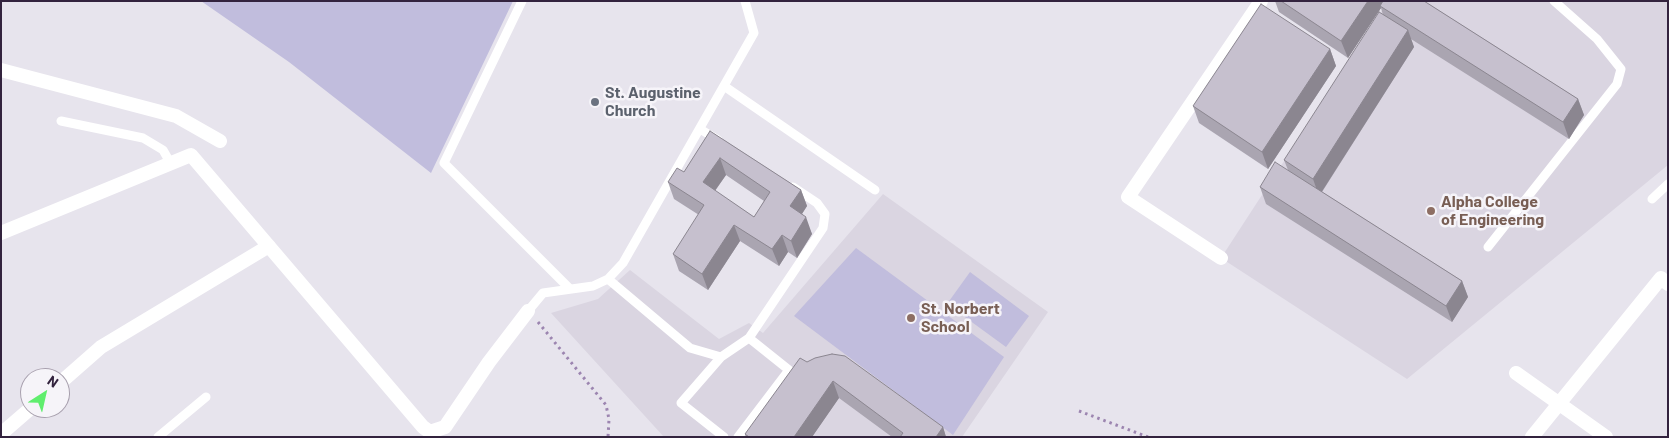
<!DOCTYPE html>
<html>
<head>
<meta charset="utf-8">
<style>
  body { margin:0 }
  #map { position:relative; width:1669px; height:438px; overflow:hidden; background:#e7e4ed; font-family:Barlow,sans-serif }
  canvas { display:block }
  .frame { position:absolute; inset:0; border:2px solid #33233e; pointer-events:none }
  .north { position:absolute; left:20px; top:368px; width:50px; height:50px; box-sizing:border-box; background:#f6f4f9; border:1px solid #a8a0ae; border-radius:50%; rotate:35deg; font-size:14px; font-weight:700; line-height:20px; text-align:center; color:#33233e }
  .north::after { content:''; display:block; margin:auto; width:18px; height:22px; background:#60ee6e; clip-path:polygon(50% 0,100% 100%,50% 72%,0 100%) }
</style>
</head>
<body>
<div id="map">
<canvas width="1669" height="438"></canvas>
<div class="frame"></div>
<div class="north">N</div>
</div>
<script>
const ctx = document.querySelector('canvas').getContext('2d');
ctx.lineJoin = 'round';
function fillPath(path, color) { ctx.fillStyle = color; ctx.fill(path, 'evenodd'); }
const toPath = rows => new Path2D(rows.map(r => 'M' + r).join(''));
function trace(path, color, width, dash) { ctx.strokeStyle = color; ctx.lineWidth = width; ctx.lineCap = dash ? 'butt' : 'round'; ctx.setLineDash(dash || []); ctx.stroke(path); }
function write(font, color, halo, rows, align = 'center') {
  ctx.font = font + ' Barlow,sans-serif'; ctx.lineWidth = 5; ctx.setLineDash([]); ctx.textBaseline = 'middle'; ctx.strokeStyle = halo; ctx.fillStyle = color; for (const [text, x, y, turn = 0] of rows) {
    ctx.save(); ctx.translate(x, y); ctx.rotate((+turn || 0) * Math.PI / 180); ctx.textAlign = isNaN(turn) ? turn : align; if (halo) ctx.strokeText(text, 0, 0); ctx.fillText(text, 0, 0); ctx.restore();
  }
}
fillPath(toPath([
  [1388,1,1668,1,1668,165,1407,379,1221,258],
  [883,194,1048,312,962,437,664,437,551,313,598,299,630,270,719,339,749,323,763,333]
]), '#dad5e1');
fillPath(toPath([
  [201,1,513,1,431,173,289,62],
  [856,248,1004,357,953,435,794,316],
  [970,272,1029,316,1006,347,947,304]
]), '#c1bddd');
trace(toPath([
  [538,322,606,405,609,419,608,437],
  [1079,411,1148,437]
]), '#9c85b0', 3, [2.5, 4]);
trace(toPath([
  [522,1,444,163,570,289],
  [724,86,875,190],
  [61,121,143,138,163,150,171,164],
  [700,129,718,140],
  [1652,199,1668,184],
  [1488,247,1617,84,1621,69,1597,39,1554,1],
  [608,279,690,348,721,357,749,338,823,228,825,214,817,203,793,187],
  [528,311,543,293,593,286,608,279,623,263,754,33,745,1],
  [721,357,681,403,724,437],
  [158,437,206,397],
  [738,437,789,370,749,338]
]), '#fff', 9);
trace(toPath([
  [1,70,176,116,220,141],
  [1,233,191,155,423,427,430,432,445,427,489,362,528,311],
  [1221,258,1128,197,1261,1],
  [1516,373,1606,437],
  [60,383,101,347,269,246],
  [1,434,31,408],
  [1532,437,1661,278,1668,284]
]), '#fff', 14);
fillPath(toPath([
  [1275,1,1424,1,1578,99,1584,115,1569,139,1411,39,1414,47,1322,192,1462,281,1468,297,1452,322,1266,204,1260,187,1288,170,1284,160,1383,15,1381,8,1348,58,1279,12],
  [1330,49,1336,66,1268,169,1199,123,1193,106],
  [710,131,801,190,807,206,802,214,812,234,797,258,788,252,779,266,740,241,708,290,679,271,673,254,699,215,674,199,668,182,684,172],
  [726,175,764,201,754,217,715,191],
  [807,362,943,427,946,437,892,437,839,398,812,437,746,437,745,434]
]), '#aaa5b1');
fillPath(toPath([
  [1368,1,1386,1,1380,6,1381,8,1348,58,1341,41],
  [1408,30,1414,47,1319,196,1313,179],
  [1330,49,1336,66,1268,169,1262,152],
  [1578,99,1584,115,1569,139,1563,122],
  [720,158,726,175,709,199,703,182],
  [801,190,807,206,796,223,790,206],
  [806,217,812,234,797,258,791,241],
  [734,225,740,241,708,290,702,274],
  [782,235,788,252,779,266,772,249],
  [1462,281,1468,297,1452,322,1446,306],
  [833,381,839,398,812,437,794,437],
  [943,427,946,437,936,437]
]), '#8b8690');
const building = toPath([
  [1281,1,1368,1,1341,41,1281,1],
  [1383,1,1424,1,1578,99,1563,122,1380,6,1383,1],
  [1261,4,1330,49,1262,152,1193,106,1261,4],
  [1379,12,1408,30,1313,179,1284,160,1379,12],
  [710,131,801,190,790,206,806,217,791,241,782,235,772,249,734,225,702,274,673,254,704,205,668,182,677,168,684,172,710,131],
  [720,158,770,192,754,217,703,182,720,158],
  [1275,162,1462,281,1446,306,1260,187,1275,162],
  [832,354,845,356,943,427,936,437,900,437,903,433,833,381,794,437,749,437,745,434,800,358,807,362,815,358,832,354]
]);
fillPath(building, '#c6c0ce');
trace(building, '#8b8690', 1);
for (const [x, y, r, color] of [
  [595,102,5,"#6b7280"],
  [1431,211,5,"#8d6e63"],
  [911,318,5,"#8d6e63"]
]) { const dot = new Path2D(); dot.arc(x, y, r, 0, 2 * Math.PI); ctx.fillStyle = color; ctx.fill(dot); trace(dot, '#f6f4f9', 2); }
write('bold 16px', '#5b616d', '#f6f4f9', [
  ["St. Augustine",605,93],
  ["Church",605,111]
], 'left');
write('bold 16px', '#785e54', '#f6f4f9', [
  ["Alpha College",1441,202],
  ["of Engineering",1441,220],
  ["St. Norbert",921,309],
  ["School",921,327]
], 'left');
</script>
</body>
</html>
